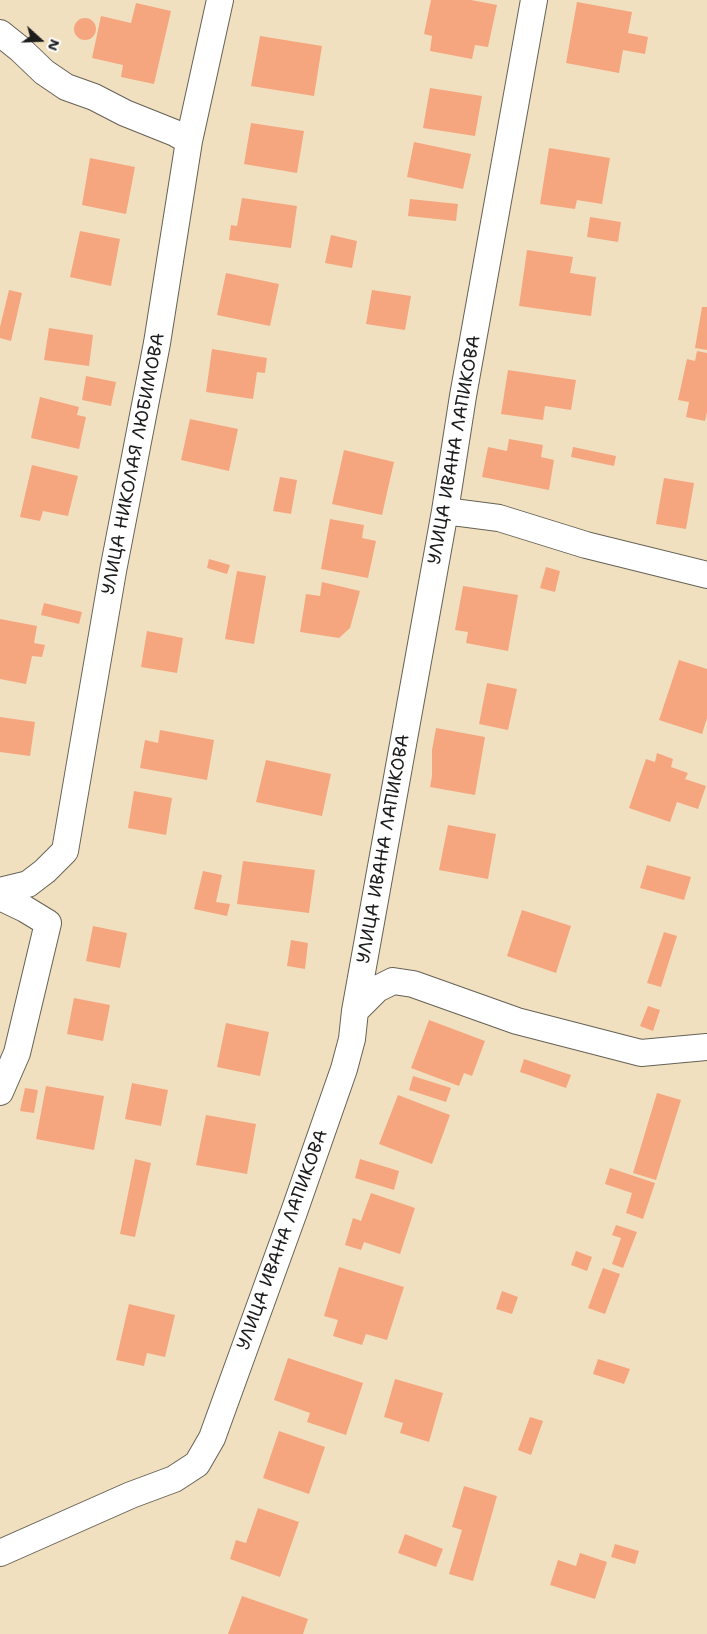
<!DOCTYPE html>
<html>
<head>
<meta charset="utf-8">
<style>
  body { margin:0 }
  #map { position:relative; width:707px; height:1634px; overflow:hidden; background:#f0e0c0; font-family:"Shantell Sans",sans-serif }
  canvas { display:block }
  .north { position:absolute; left:15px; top:15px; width:50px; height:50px; -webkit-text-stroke:4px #fff; paint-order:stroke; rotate:110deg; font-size:14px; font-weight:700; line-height:20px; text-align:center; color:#1c1c1c }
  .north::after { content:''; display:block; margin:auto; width:18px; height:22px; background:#1c1c1c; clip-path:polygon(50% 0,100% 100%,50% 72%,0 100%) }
</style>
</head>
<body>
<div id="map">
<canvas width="707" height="1634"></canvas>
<div class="north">N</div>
</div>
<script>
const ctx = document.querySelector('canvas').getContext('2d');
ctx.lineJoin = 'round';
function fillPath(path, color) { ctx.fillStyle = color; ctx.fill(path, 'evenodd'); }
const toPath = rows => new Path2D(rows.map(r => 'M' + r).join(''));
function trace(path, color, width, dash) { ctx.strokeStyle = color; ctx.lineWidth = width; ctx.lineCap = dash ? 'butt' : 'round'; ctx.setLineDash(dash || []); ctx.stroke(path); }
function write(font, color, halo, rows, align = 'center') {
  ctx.font = font + ' "Shantell Sans",sans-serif'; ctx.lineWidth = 4; ctx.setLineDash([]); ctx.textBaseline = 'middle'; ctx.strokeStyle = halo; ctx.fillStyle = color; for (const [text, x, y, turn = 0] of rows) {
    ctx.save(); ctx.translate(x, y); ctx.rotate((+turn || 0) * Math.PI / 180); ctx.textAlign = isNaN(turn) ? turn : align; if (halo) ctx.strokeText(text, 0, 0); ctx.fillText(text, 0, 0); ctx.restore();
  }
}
fillPath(toPath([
  [431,0,471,0,497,5,488,47,475,45,472,59,430,51,432,36,424,34],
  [577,2,632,12,628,33,648,37,645,54,623,50,619,73,566,63],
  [136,3,171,11,154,84,121,77,123,65,92,58,101,16,131,23],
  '74 29a11 11 0 1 1 22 0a11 11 0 1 1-22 0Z',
  [260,36,322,46,314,96,251,86],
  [430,88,482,96,475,136,423,128],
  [251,123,304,131,297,173,244,164],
  [414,142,471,154,463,189,407,177],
  [549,148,610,158,602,204,577,200,575,209,540,204],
  [90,158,135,167,126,214,82,205],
  [242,198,297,206,291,248,229,240,231,225,237,226],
  [410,199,458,204,456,221,408,216],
  [590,217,621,222,618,242,587,237],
  [80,231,120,239,111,286,70,277],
  [331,235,357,241,352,268,325,263],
  [527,250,573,257,570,273,596,277,591,316,519,306],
  [226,273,279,284,270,326,217,315],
  [9,290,22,293,11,341,0,338,0,327],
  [372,290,411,296,405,330,366,324],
  [702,307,707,307,707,350,695,348],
  [49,328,93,335,89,366,44,360],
  [212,349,267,358,265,373,257,372,253,399,206,392],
  [697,351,707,353,707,412,705,421,686,417,689,402,678,400,687,359,695,361],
  [508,370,576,380,571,410,545,406,543,420,501,414],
  [86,376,116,382,111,406,82,400],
  [40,397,79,407,77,415,86,417,79,449,31,438],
  [190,419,238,429,229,471,181,460],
  [509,439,543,445,541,457,554,460,549,490,482,477,488,447,507,451],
  [573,447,616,456,614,466,571,457],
  [344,450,394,462,382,515,332,504],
  [32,465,78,476,68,516,43,511,40,521,20,517],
  [280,477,297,480,291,514,273,511],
  [664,478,694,483,686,529,656,524],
  [330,519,364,525,362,538,376,541,368,578,321,569],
  [209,559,230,565,227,574,207,568],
  [546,567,560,571,555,592,540,588],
  [237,571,266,576,254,644,225,639],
  [322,582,360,591,350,628,339,638,300,632,306,594,320,596],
  [463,586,518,595,508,651,466,643,468,632,455,630],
  [44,603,82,612,79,624,41,615],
  [0,619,37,626,34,643,45,645,42,657,32,656,26,684,0,679],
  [147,631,183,638,177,673,141,667],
  [679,660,707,669,707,718,702,734,659,720],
  [487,683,517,689,508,730,479,724],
  [0,717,35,722,30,756,0,752],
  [436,728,485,737,475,795,430,787,432,776,432,750],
  [160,730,214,740,207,780,140,768,145,740,158,743],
  [657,753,673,759,671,767,688,773,685,779,706,786,698,809,677,802,670,822,629,808,646,759,655,762],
  [266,760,331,774,322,816,256,802],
  [134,791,172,798,166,835,128,828],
  [448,825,496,834,488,879,439,870],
  [243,861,315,870,309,913,237,904],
  [647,865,691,877,684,900,640,888],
  [203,871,222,875,216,902,230,904,227,916,194,909],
  [522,910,571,926,556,973,507,956],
  [93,926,127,933,120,968,86,961],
  [664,932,677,936,661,987,647,983],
  [291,940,308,943,305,969,287,966],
  [74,998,110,1005,103,1041,67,1034],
  [648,1006,660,1010,653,1031,640,1026],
  [429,1020,485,1041,472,1076,464,1073,459,1086,411,1068],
  [226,1023,269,1032,260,1076,217,1067],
  [524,1059,571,1075,566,1088,520,1072],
  [413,1076,451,1088,446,1102,409,1090],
  [132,1083,168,1090,161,1126,125,1119],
  [46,1086,104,1096,94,1150,36,1139],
  [25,1088,38,1090,34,1113,20,1111],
  [657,1093,681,1100,656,1180,633,1173],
  [398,1095,450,1115,432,1164,379,1144],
  [206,1115,256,1124,247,1174,196,1165],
  [135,1159,151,1163,135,1237,120,1234],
  [360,1159,399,1171,394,1190,355,1178],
  [610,1168,655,1183,643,1219,626,1213,632,1193,605,1184],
  [371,1193,415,1208,400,1254,364,1242,361,1250,345,1245,353,1218,361,1221],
  [616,1225,637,1232,623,1268,612,1264,621,1238,612,1235],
  [576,1251,592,1257,587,1271,571,1265],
  [339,1267,404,1287,387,1340,366,1334,362,1345,333,1336,338,1320,324,1316],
  [603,1268,620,1274,605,1314,588,1308],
  [502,1291,518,1297,512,1314,496,1309],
  [129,1304,175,1315,165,1357,147,1353,144,1366,116,1360],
  [288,1358,363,1383,346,1435,307,1422,310,1413,274,1400],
  [598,1359,630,1369,624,1384,593,1374],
  [395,1379,443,1393,429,1442,400,1433,403,1423,384,1417],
  [530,1417,543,1421,531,1455,518,1450],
  [279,1431,325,1447,309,1494,263,1478],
  [464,1486,497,1496,473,1581,449,1574,462,1530,452,1527],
  [258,1508,299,1522,280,1577,230,1559,236,1540,246,1543],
  [405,1534,443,1549,436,1567,398,1553],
  [615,1544,639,1551,635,1564,611,1557],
  [580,1553,607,1562,595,1599,550,1585,558,1560,576,1566],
  [242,1596,308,1619,303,1634,228,1634]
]), '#f5a67f');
const minor = toPath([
  [0,33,20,49,44,72,66,87,94,97,125,113,175,133,189,141],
  [445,511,499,518,586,545,707,575],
  [0,891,28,884,45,871,65,851,113,571,157,343,189,141,220,0],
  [0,897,25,909,48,923,17,1053,0,1092],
  [355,1011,377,989,393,981,413,984,517,1021,641,1053,707,1047],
  [0,1553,131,1495,174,1479,197,1464,212,1438,294,1212,344,1069,352,1039,355,1011,445,511,463,396,534,0]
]);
trace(minor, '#666155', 28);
trace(minor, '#fff', 26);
write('18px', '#1c1c1c', '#fff', [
  ["УЛИЦА ИВАНА ЛАПИКОВА",455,450,-80],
  ["УЛИЦА НИКОЛАЯ ЛЮБИМОВА",134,464,-79],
  ["УЛИЦА ИВАНА ЛАПИКОВА",384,849,-80],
  ["УЛИЦА ИВАНА ЛАПИКОВА",283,1240,-70]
]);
</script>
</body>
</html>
